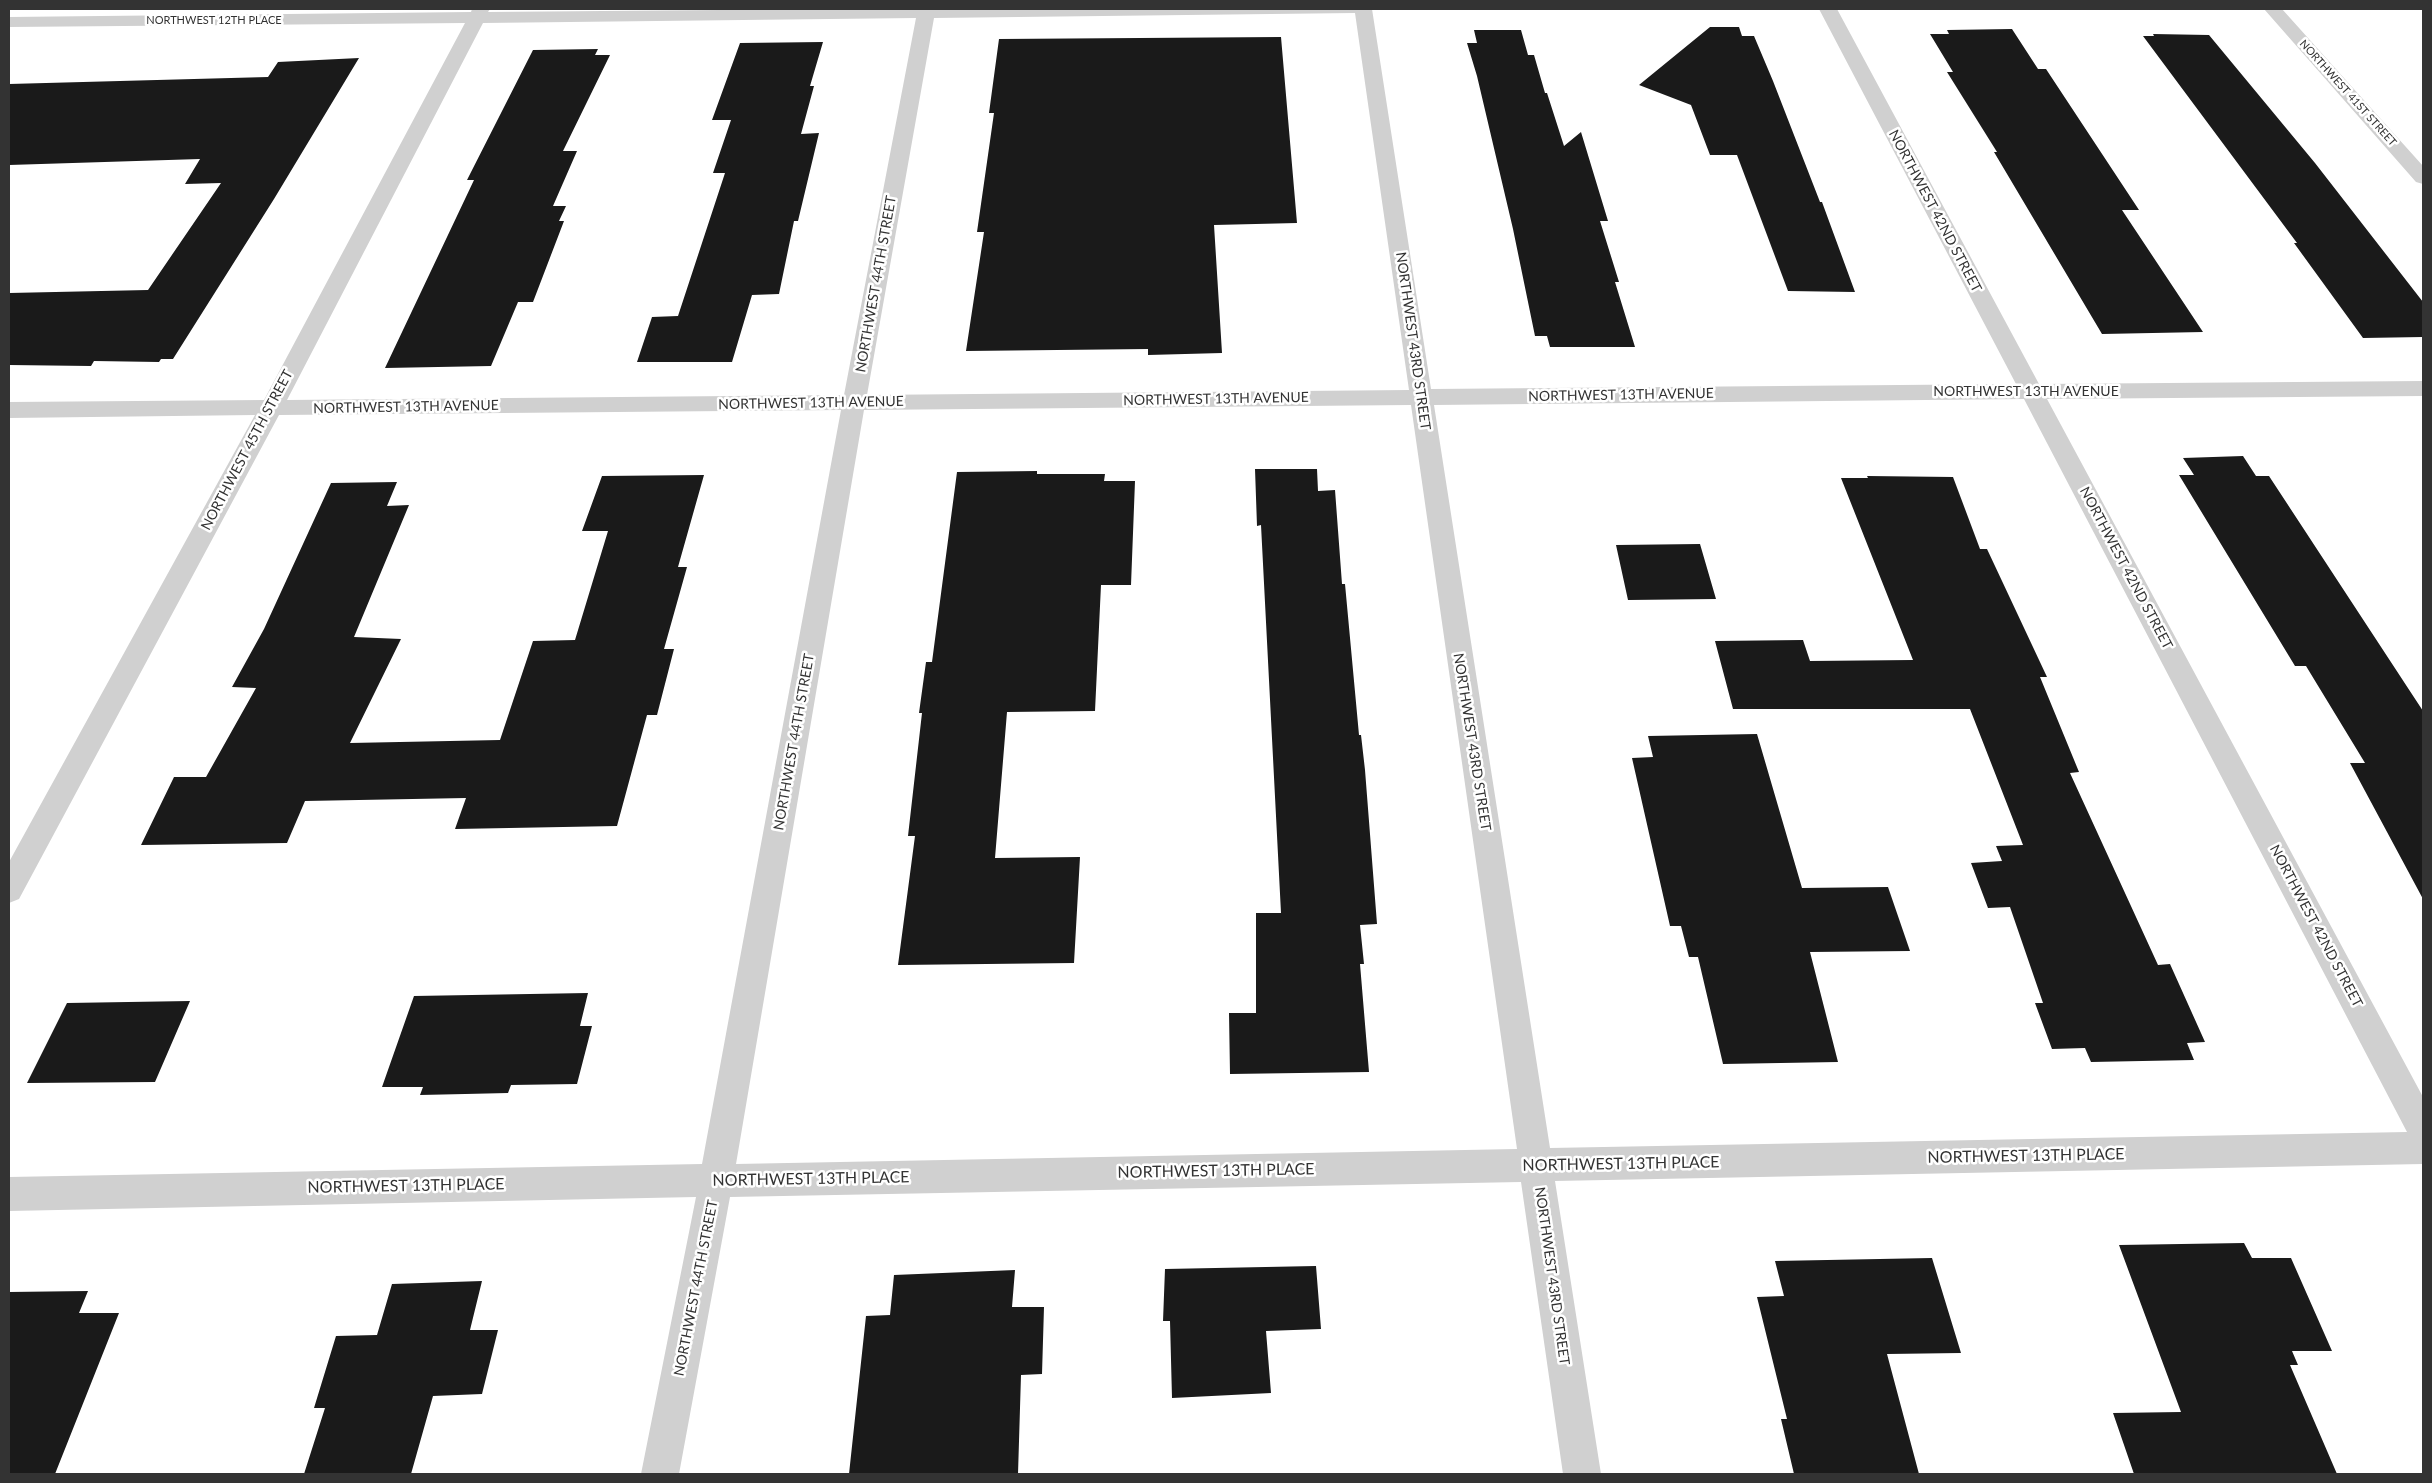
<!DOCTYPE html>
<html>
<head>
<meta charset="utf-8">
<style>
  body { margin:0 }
  #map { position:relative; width:2432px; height:1483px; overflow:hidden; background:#fff; font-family:Lato,sans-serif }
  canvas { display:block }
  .frame { position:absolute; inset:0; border:10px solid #333; pointer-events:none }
</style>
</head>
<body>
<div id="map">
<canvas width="2432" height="1483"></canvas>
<div class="frame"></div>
</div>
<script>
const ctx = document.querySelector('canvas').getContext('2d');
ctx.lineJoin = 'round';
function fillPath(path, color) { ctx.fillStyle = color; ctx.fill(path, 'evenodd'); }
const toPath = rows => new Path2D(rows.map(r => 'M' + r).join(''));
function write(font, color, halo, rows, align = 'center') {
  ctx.font = font + ' Lato,sans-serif'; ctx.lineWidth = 5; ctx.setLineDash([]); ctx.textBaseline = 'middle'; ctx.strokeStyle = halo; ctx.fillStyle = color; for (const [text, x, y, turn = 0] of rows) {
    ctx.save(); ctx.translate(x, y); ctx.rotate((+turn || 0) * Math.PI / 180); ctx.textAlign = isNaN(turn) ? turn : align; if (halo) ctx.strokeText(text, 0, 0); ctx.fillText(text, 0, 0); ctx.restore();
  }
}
fillPath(toPath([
  [1710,27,1739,27,1742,36,1754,36,1773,81,1820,202,1822,202,1855,292,1788,291,1737,155,1710,155,1691,105,1639,85],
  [2012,29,2038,69,2046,69,2139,210,2122,210,2203,332,2102,334,1994,152,1997,152,1947,72,1953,72,1930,34,1949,34,1947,30],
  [1474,30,1521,30,1528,55,1534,55,1545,93,1547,93,1564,146,1581,132,1608,221,1600,221,1619,282,1615,282,1635,347,1550,347,1547,336,1535,336,1513,229,1477,76,1467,43,1477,43],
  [2153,34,2209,35,2315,163,2423,302,2423,337,2363,338,2294,243,2297,243,2143,36,2154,36],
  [1281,37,1297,223,1214,225,1222,353,1148,355,1148,349,966,351,984,232,977,232,994,113,989,113,999,39],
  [823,42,810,86,814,86,801,134,819,133,798,221,794,221,779,294,752,295,732,362,637,362,652,317,678,316,725,173,713,173,731,120,712,120,740,43],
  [598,49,595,55,610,55,563,151,577,151,553,206,566,206,559,221,564,221,533,302,518,302,491,366,385,368,474,180,467,180,533,50],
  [359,58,274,199,173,359,161,359,159,362,94,361,91,366,9,365,9,293,148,290,221,183,185,184,200,159,9,165,9,84,268,77,278,62],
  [2243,456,2256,476,2269,476,2423,711,2423,899,2350,763,2365,763,2306,666,2295,666,2179,475,2194,475,2183,458],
  [1255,469,1317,469,1318,491,1335,490,1342,584,1345,584,1359,735,1361,735,1365,770,1377,924,1360,925,1364,964,1360,964,1369,1072,1230,1074,1229,1013,1256,1013,1256,913,1281,913,1261,525,1257,526],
  [1037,471,1037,474,1105,474,1104,481,1135,481,1131,585,1101,585,1095,711,1007,712,995,858,1080,857,1074,963,898,965,915,836,908,836,922,713,919,713,926,662,932,662,957,472],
  [704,475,678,567,687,567,664,649,674,649,657,715,647,715,617,826,455,829,466,798,305,801,287,843,141,845,174,777,206,777,256,688,232,687,264,629,331,483,397,482,387,506,409,505,354,637,401,639,350,743,500,740,533,641,575,640,608,531,582,531,602,476],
  [1867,476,1953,477,1980,549,1987,549,2047,677,2040,677,2079,772,2070,773,2158,965,2170,964,2205,1042,2187,1043,2194,1060,2091,1062,2085,1048,2052,1049,2035,1003,2043,1003,2010,907,1988,908,1971,863,2002,861,1996,846,2023,845,1970,709,1733,709,1715,641,1803,640,1810,661,1913,660,1841,478,1868,478],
  [1700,544,1716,599,1628,600,1616,545],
  [1757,734,1802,888,1888,887,1910,951,1810,952,1838,1062,1723,1064,1698,957,1689,957,1681,926,1670,926,1632,758,1653,757,1648,736],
  [588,993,580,1026,592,1026,577,1084,511,1085,508,1093,465,1094,420,1095,423,1087,382,1087,414,996],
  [190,1001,155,1082,27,1083,67,1003],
  [2244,1243,2252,1258,2291,1258,2332,1351,2292,1351,2298,1365,2290,1365,2337,1474,2134,1474,2113,1413,2181,1412,2119,1245],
  [1932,1258,1961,1353,1887,1354,1919,1474,1794,1474,1781,1419,1787,1419,1757,1297,1784,1296,1775,1261],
  [1316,1266,1321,1329,1266,1331,1271,1393,1172,1398,1170,1321,1163,1321,1165,1269],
  [1015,1270,1012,1307,1044,1307,1042,1374,1021,1375,1018,1474,849,1474,866,1316,890,1315,894,1275],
  [482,1281,470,1330,498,1330,482,1394,433,1396,411,1474,304,1474,325,1408,314,1408,336,1336,377,1335,392,1284],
  [88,1291,79,1313,119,1313,55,1474,9,1474,9,1292]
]), '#1a1a1a');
fillPath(toPath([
  [472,9,490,9,488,12,834,9,1372,9,1431,389,2016,384,1819,9,1837,9,2039,384,2423,381,2423,396,2047,399,2423,1097,2423,1164,1555,1181,1601,1474,1563,1474,1521,1182,730,1197,679,1474,641,1474,696,1197,9,1211,9,1177,702,1164,841,410,279,415,19,899,9,903,9,862,255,415,9,418,9,402,264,400,465,23,9,27,9,17,471,12,472,9],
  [1355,13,1409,390,867,395,934,18,1355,13],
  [916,18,844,395,287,400,483,23,916,18],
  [2024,399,2407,1132,1550,1148,1434,405,2024,399],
  [1411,405,1517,1149,736,1164,864,410,1411,405],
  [2264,9,2282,9,2423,166,2423,184,2416,182,2264,9]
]), '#d0d0d0');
write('11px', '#333', '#fff', [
  ["NORTHWEST 12TH PLACE",214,20],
  ["NORTHWEST 41ST STREET",2348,93,48]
]);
write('14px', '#333', '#fff', [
  ["NORTHWEST 42ND STREET",1935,211,62],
  ["NORTHWEST 44TH STREET",876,284,-80],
  ["NORTHWEST 43RD STREET",1413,341,82],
  ["NORTHWEST 13TH AVENUE",2026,391],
  ["NORTHWEST 13TH AVENUE",1621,395,-1],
  ["NORTHWEST 13TH AVENUE",1216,399,-1],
  ["NORTHWEST 13TH AVENUE",811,403,-1],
  ["NORTHWEST 13TH AVENUE",406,407,-1],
  ["NORTHWEST 45TH STREET",247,450,-62],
  ["NORTHWEST 42ND STREET",2126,568,62],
  ["NORTHWEST 44TH STREET",794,742,-80],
  ["NORTHWEST 43RD STREET",1472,742,81],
  ["NORTHWEST 42ND STREET",2316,926,62],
  ["NORTHWEST 43RD STREET",1552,1276,82],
  ["NORTHWEST 44TH STREET",696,1288,-79]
]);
write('16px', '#333', '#fff', [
  ["NORTHWEST 13TH PLACE",2026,1156,-1],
  ["NORTHWEST 13TH PLACE",1621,1164,-1],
  ["NORTHWEST 13TH PLACE",1216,1171,-1],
  ["NORTHWEST 13TH PLACE",811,1179,-1],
  ["NORTHWEST 13TH PLACE",406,1186,-1]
]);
</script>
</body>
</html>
